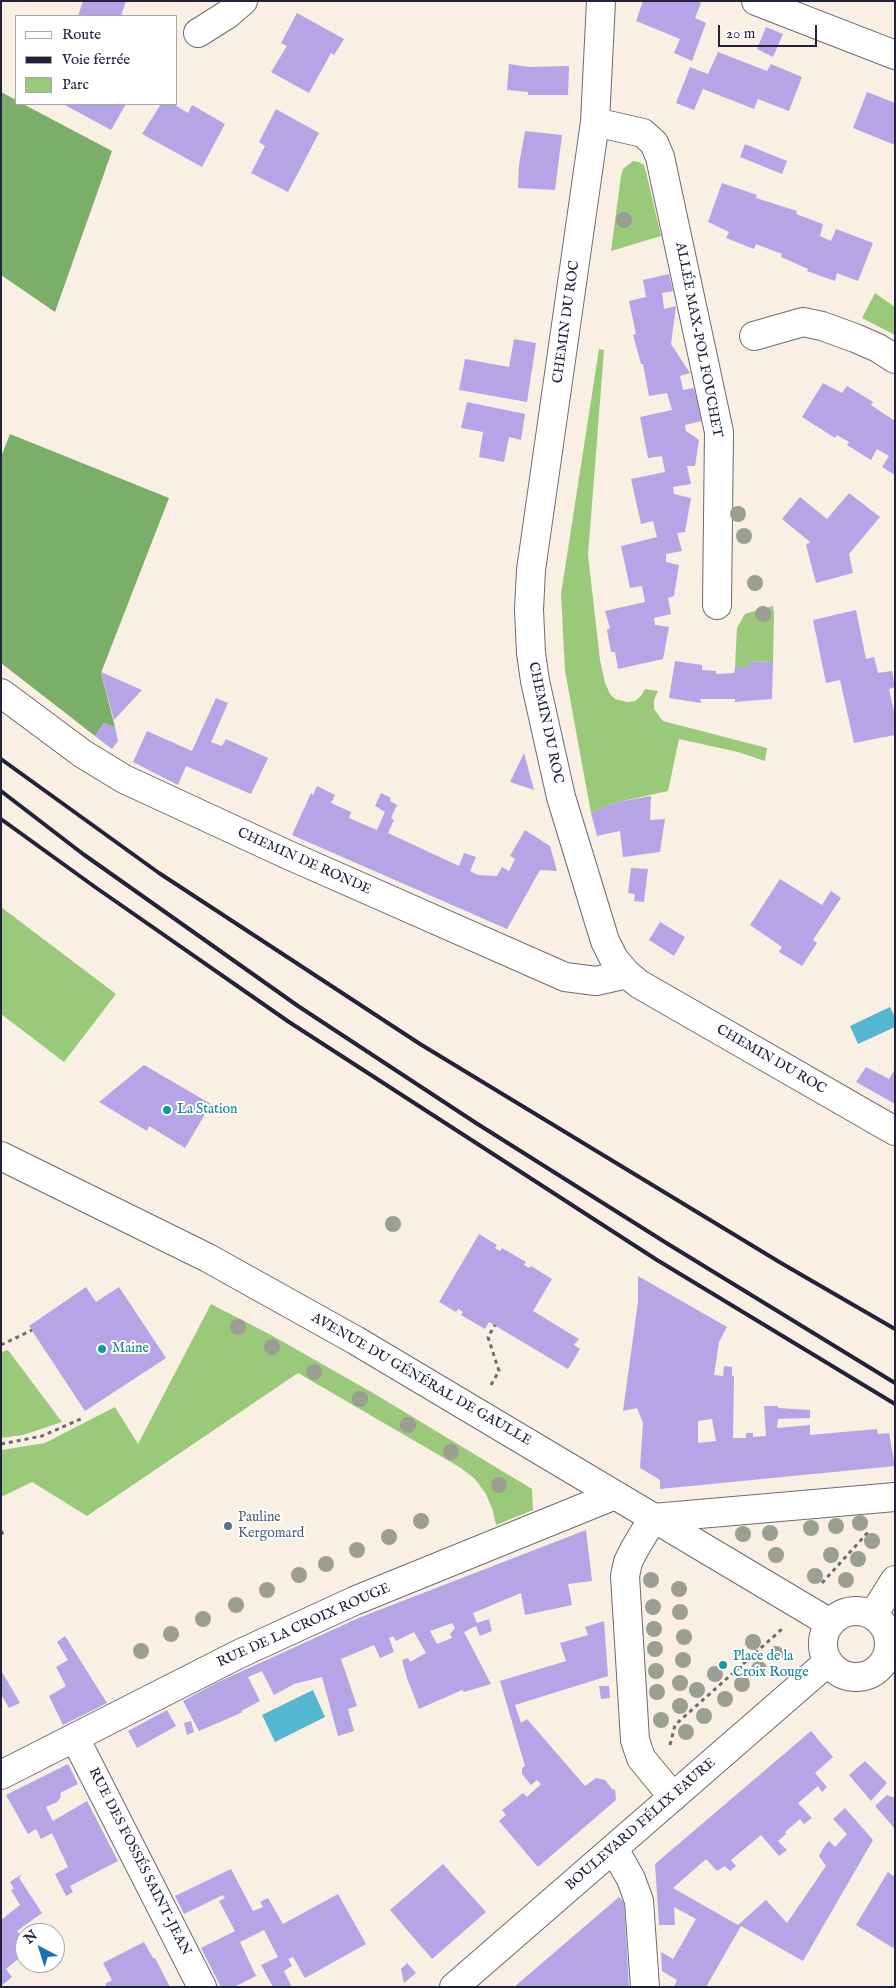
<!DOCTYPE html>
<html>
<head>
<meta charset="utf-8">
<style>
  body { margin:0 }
  #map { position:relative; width:896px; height:1988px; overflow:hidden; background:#f9efe2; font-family:"IM FELL English",serif }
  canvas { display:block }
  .frame { position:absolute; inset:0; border:2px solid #22223b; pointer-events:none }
  .legend { position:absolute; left:15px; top:15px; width:162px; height:90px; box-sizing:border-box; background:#fff; border:1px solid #a7a7b1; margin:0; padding:6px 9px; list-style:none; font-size:15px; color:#22223b }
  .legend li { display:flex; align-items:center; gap:10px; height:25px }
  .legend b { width:25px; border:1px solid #a7a7b1 }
  .north { position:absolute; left:15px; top:1923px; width:50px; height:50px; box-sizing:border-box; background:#fff; border:1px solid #a7a7b1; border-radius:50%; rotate:320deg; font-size:14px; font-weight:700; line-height:20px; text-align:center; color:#22223b }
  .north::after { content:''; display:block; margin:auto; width:18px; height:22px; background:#1f6fb2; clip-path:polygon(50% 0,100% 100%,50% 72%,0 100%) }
  .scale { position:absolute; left:718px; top:25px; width:99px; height:22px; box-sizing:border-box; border:2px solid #22223b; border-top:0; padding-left:6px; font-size:15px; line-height:18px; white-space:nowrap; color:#22223b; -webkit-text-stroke:4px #fff; paint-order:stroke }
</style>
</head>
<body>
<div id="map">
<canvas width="896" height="1988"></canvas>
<div class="frame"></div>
<ul class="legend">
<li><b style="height:6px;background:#fff"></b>Route</li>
<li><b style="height:6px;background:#22223b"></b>Voie ferrée</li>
<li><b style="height:14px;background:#9aca79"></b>Parc</li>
</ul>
<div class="north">N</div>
<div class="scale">20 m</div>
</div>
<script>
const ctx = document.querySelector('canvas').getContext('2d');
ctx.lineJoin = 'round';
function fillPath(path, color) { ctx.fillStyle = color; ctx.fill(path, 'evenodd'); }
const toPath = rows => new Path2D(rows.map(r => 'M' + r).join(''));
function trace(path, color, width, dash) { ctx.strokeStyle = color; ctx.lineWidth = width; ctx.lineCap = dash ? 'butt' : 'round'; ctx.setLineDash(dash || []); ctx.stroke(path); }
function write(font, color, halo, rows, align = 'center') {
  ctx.font = font + ' "IM FELL English",serif'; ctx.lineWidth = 4; ctx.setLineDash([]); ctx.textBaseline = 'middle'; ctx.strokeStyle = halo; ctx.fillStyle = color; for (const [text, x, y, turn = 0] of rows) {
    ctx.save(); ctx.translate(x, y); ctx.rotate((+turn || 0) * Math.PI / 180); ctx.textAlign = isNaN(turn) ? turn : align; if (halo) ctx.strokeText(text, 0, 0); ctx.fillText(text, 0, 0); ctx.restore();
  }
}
fillPath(toPath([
  [633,161,639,162,644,165,646,172,661,236,611,251,621,176,623,169],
  [875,293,895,307,895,335,862,318],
  [599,349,604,350,588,555,600,660,605,683,610,694,615,699,627,702,635,701,641,696,645,689,658,691,654,700,654,709,663,721,767,748,765,761,738,752,679,739,668,791,618,802,591,813,565,671,561,594],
  [773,606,774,614,773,662,750,661,750,667,735,667,737,628,745,614],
  [1,907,116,994,64,1062,1,1014],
  [211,1304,271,1335,373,1393,532,1489,533,1510,496,1525,493,1511,486,1494,475,1479,461,1468,298,1373,87,1516,32,1482,1,1497,1,1450,45,1443,115,1407,138,1444],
  [8,1350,62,1422,23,1435,1,1438,1,1352]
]), '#9aca79');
fillPath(toPath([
  [1,92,16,100,16,104,23,104,112,151,55,312,1,275],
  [10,434,169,498,101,673,115,727,104,723,95,736,1,663,1,457]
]), '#7bae69');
fillPath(toPath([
  [890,1007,895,1017,895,1027,858,1044,850,1026],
  [313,1690,325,1717,275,1742,262,1715]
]), '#53b7d1');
fillPath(toPath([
  [83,1,126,1,121,16,78,16],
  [643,1,697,1,701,3,695,18,706,23,692,61,674,53,680,39,636,21],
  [297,13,344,39,334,55,331,53,309,93,271,72,287,46,281,43],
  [766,27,783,34,773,57,757,49],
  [718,52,767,71,771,64,802,77,789,111,758,99,754,109,703,89,694,110,676,103,690,67,708,74],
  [509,64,529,67,569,66,568,95,528,95,528,92,507,90],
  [867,92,895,103,895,145,853,128],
  [63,104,126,104,111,130],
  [161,104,173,104,188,113,192,105,225,124,202,167,142,134],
  [276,109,319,133,288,192,251,173,265,146,259,142],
  [525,131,562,135,555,190,518,188,519,165],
  [745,144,787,161,782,174,740,157],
  [722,183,757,195,756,198,797,211,796,214,823,224,820,236,831,241,836,229,873,243,858,281,837,273,835,281,807,271,808,269,781,257,782,254,756,244,754,249,726,238,729,232,708,222],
  [669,274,673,291,662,293,664,309,676,306,671,344,690,373,680,376,683,390,694,388,702,421,685,425,686,431,699,440,695,466,687,466,691,484,673,487,674,494,691,498,685,532,677,533,682,551,666,554,666,562,679,565,674,596,668,598,671,614,654,618,655,625,669,627,663,659,618,669,615,652,611,652,607,630,610,628,605,611,645,602,642,586,630,588,621,546,657,537,653,521,641,524,631,479,665,472,662,456,648,458,640,417,672,410,667,393,649,396,643,364,641,364,633,335,636,334,629,301,646,297,643,280],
  [514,339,536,343,527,402,459,390,465,359,509,367],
  [823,383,842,393,847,386,873,402,871,405,895,421,895,475,882,467,889,456,877,449,871,460,847,445,849,442,837,435,835,438,802,417],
  [467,402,525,414,521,440,509,437,504,462,479,457,483,432,461,428],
  [849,493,880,517,849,554,853,573,816,583,806,545,810,542,782,519,800,497,827,519],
  [856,610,866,659,874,657,878,673,892,671,895,687,889,689,895,716,895,735,854,743,840,680,826,683,813,620],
  [675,661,702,665,702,670,716,671,716,674,734,673,735,667,750,667,749,661,773,662,772,699,735,702,735,699,700,699,701,703,669,698],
  [101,672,142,690,114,720,101,673],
  [216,698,228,703,211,742,222,746,226,739,268,758,251,794,186,766,178,785,133,762,147,731,192,751],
  [104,723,115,727,118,741,112,749,95,736],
  [524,753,534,790,510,782],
  [317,786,335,795,331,803,351,812,349,818,377,830,385,812,375,806,381,793,391,798,390,801,397,805,391,818,394,820,388,833,459,866,464,853,476,857,470,871,478,875,497,876,502,867,509,871,515,859,510,856,525,830,550,846,557,871,540,870,507,929,292,835,311,793,313,795],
  [651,796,650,820,665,819,660,852,623,857,620,831,597,836,591,813,618,802],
  [631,868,648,869,644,902,634,901,635,894,628,893],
  [780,879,822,905,831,891,841,898,813,940,817,943,802,966,779,952,782,947,750,925],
  [660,922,685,937,674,956,649,940],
  [144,1065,211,1104,185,1148,149,1126,147,1131,99,1102],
  [866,1067,889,1079,895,1069,895,1104,856,1082],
  [479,1234,497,1245,495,1248,500,1251,502,1248,526,1262,524,1265,529,1268,531,1266,552,1279,533,1311,579,1339,574,1345,580,1349,568,1369,489,1322,485,1329,461,1315,463,1312,458,1309,456,1312,439,1302],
  [638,1276,727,1327,719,1342,714,1375,723,1376,724,1366,732,1367,732,1376,734,1376,733,1438,746,1438,746,1433,753,1433,753,1437,766,1436,764,1406,778,1406,778,1408,810,1410,810,1418,778,1419,777,1428,810,1425,810,1435,877,1429,878,1434,889,1433,895,1466,660,1489,660,1480,640,1468,643,1423,637,1408,623,1411,638,1302],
  [712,1419,716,1441,698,1443,698,1421],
  [86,1287,96,1302,119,1287,166,1358,85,1411,29,1326],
  [586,1530,592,1581,568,1584,572,1605,525,1615,521,1593,473,1613,477,1623,489,1619,492,1631,480,1636,476,1626,464,1632,491,1684,464,1692,462,1690,419,1709,407,1678,402,1660,408,1658,410,1662,426,1653,414,1632,396,1641,393,1636,389,1638,394,1652,380,1658,374,1645,341,1659,357,1706,348,1709,354,1731,338,1736,322,1677,294,1684,274,1695,262,1671,248,1677,260,1701,241,1711,243,1712,199,1731,183,1701,216,1683,361,1617],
  [452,1623,455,1628,450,1634,452,1638,437,1644,430,1631],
  [604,1621,608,1676,515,1705,521,1723,527,1719,585,1786,596,1778,605,1780,613,1790,615,1789,616,1800,538,1867,499,1821,506,1815,502,1810,523,1793,527,1797,541,1784,537,1780,531,1785,522,1774,522,1768,525,1766,500,1681,566,1661,560,1643,588,1635,585,1627],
  [65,1636,107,1703,63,1725,49,1696,66,1686,56,1667,68,1660,57,1642],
  [1,1670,20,1703,9,1708,1,1694],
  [599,1686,609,1686,610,1698,601,1699],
  [167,1710,176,1726,137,1748,128,1731],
  [191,1721,194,1732,187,1735,184,1723],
  [811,1731,833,1757,815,1773,827,1787,822,1792,818,1786,798,1803,812,1818,804,1824,800,1819,785,1832,786,1834,778,1841,787,1850,779,1856,761,1835,731,1860,736,1866,730,1871,725,1866,717,1871,706,1859,673,1888,738,1925,766,1900,787,1923,826,1866,819,1856,824,1847,829,1841,835,1847,847,1834,833,1819,845,1808,873,1840,803,1961,741,1926,706,1987,674,1987,677,1980,662,1971,661,1952,673,1959,696,1919,674,1907,675,1925,659,1925,655,1864],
  [865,1761,887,1783,871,1801,849,1775],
  [68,1764,78,1784,60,1793,61,1797,57,1802,46,1807,53,1821,87,1801,118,1861,70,1886,73,1892,66,1896,55,1874,68,1867,52,1833,41,1839,36,1829,28,1834,6,1795],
  [887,1795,895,1798,895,1829,875,1806],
  [443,1864,486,1912,432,1959,390,1910],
  [231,1869,253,1911,263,1907,260,1902,268,1898,283,1924,338,1894,366,1944,305,1978,293,1957,288,1959,292,1966,284,1971,292,1987,273,1987,261,1965,278,1957,264,1930,240,1942,256,1976,234,1987,221,1987,201,1948,235,1931,219,1901,225,1898,223,1895,184,1914,175,1896],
  [888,1872,895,1877,895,1945,893,1948,856,1925],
  [22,1874,19,1878,42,1913,17,1931,25,1942,25,1953,6,1969,12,1977,1,1986,1,1920,20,1905,11,1890,14,1889,10,1882],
  [619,1897,624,1902,629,1987,514,1987],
  [144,1942,153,1958,155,1958,170,1987,107,1987,105,1984,112,1980,103,1963],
  [407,1963,416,1973,404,1983,401,1969]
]), '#b6a5e6');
const minor = toPath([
  [601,1,595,122,531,570,529,610,531,653,535,681,561,797,605,941,614,959,627,974,639,984,895,1131],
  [756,1,895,55],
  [198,33,228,14,243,1],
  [595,122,643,133,654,143,660,157,719,432,717,605],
  [754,336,803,322,822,326,855,338,878,348,895,359],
  [1,693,83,754,124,779,286,854,565,977,596,981,627,974],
  [873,1615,895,1580],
  [75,1738,202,1987],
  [1,1775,239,1654,354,1601,615,1495],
  [673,1797,641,1758,635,1740,625,1576,628,1562,634,1550,653,1518,895,1497],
  [614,1849,631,1879,639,1901,645,1987]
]);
const secondary = toPath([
  [454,1987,828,1662]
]);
const primary = toPath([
  [1,1156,208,1258,355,1340,830,1623],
  '823 1644a33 33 0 1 1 66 0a33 33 0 1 1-66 0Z'
]);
trace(minor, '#6d6a75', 30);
trace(secondary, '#6d6a75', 30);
trace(primary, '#6d6a75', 30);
trace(toPath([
  [1,1345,32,1330],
  [491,1385,499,1371,488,1337,495,1325],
  [1,1444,42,1436,83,1418],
  [1,1531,5,1538],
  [822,1583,870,1530],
  [670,1745,675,1725,782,1629]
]), '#6d6a75', 3, [4, 4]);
trace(minor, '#fff', 28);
trace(secondary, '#fff', 28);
trace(primary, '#fff', 28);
trace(toPath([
  [1,759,159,873,420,1044,781,1263,895,1329],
  [1,791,83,854,298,1006,476,1123,668,1244,895,1383],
  [1,819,95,887,289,1022,657,1260,895,1404]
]), '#22223b', 4);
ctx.fillStyle = '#9a9f92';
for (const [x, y] of [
  [624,220],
  [738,514],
  [744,536],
  [755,583],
  [763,614],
  [393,1224],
  [238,1327],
  [272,1347],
  [314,1372],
  [360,1399],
  [408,1425],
  [451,1452],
  [499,1485],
  [421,1521],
  [860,1523],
  [836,1526],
  [811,1528],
  [770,1533],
  [743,1534],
  [389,1537],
  [872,1541],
  [357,1550],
  [776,1555],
  [831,1555],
  [858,1559],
  [326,1564],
  [299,1575],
  [815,1576],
  [651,1580],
  [846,1580],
  [679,1589],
  [267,1590],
  [236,1605],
  [653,1607],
  [680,1612],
  [203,1619],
  [654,1629],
  [171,1634],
  [684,1637],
  [753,1642],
  [655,1649],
  [141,1651],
  [776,1654],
  [683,1660],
  [759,1669],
  [656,1671],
  [715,1674],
  [680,1683],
  [742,1684],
  [697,1690],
  [657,1692],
  [725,1699],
  [680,1706],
  [704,1716],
  [661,1720],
  [686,1732]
]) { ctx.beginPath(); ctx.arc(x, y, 8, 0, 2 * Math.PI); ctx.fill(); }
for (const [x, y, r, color] of [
  [167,1110,5,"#0f9aa8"],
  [102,1349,5,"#0f9aa8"],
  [228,1526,5,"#5c6f8a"],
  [723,1665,5,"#0f9aa8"]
]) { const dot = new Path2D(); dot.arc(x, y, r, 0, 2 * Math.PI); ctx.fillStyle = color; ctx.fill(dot); trace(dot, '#fff', 2); }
write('14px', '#22223b', '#fff', [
  ["CHEMIN DU ROC",567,322,-82],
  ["ALLÉE MAX-POL FOUCHET",698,340,79],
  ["CHEMIN DU ROC",545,723,78],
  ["CHEMIN DE RONDE",304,862,24],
  ["CHEMIN DU ROC",771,1060,30],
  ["AVENUE DU GÉNÉRAL DE GAULLE",421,1380,30],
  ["RUE DE LA CROIX ROUGE",304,1626,-24],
  ["BOULEVARD FÉLIX FAURE",641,1825,-41],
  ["RUE DES FOSSÉS SAINT-JEAN",139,1862,63]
]);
write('14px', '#0d838f', '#fff', [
  ["La Station",177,1110],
  ["Maine",112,1349],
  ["Place de la",733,1657],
  ["Croix Rouge",733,1673]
], 'left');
write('14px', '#4e5e75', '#fff', [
  ["Pauline",238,1518],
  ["Kergomard",238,1534]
], 'left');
</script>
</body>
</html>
